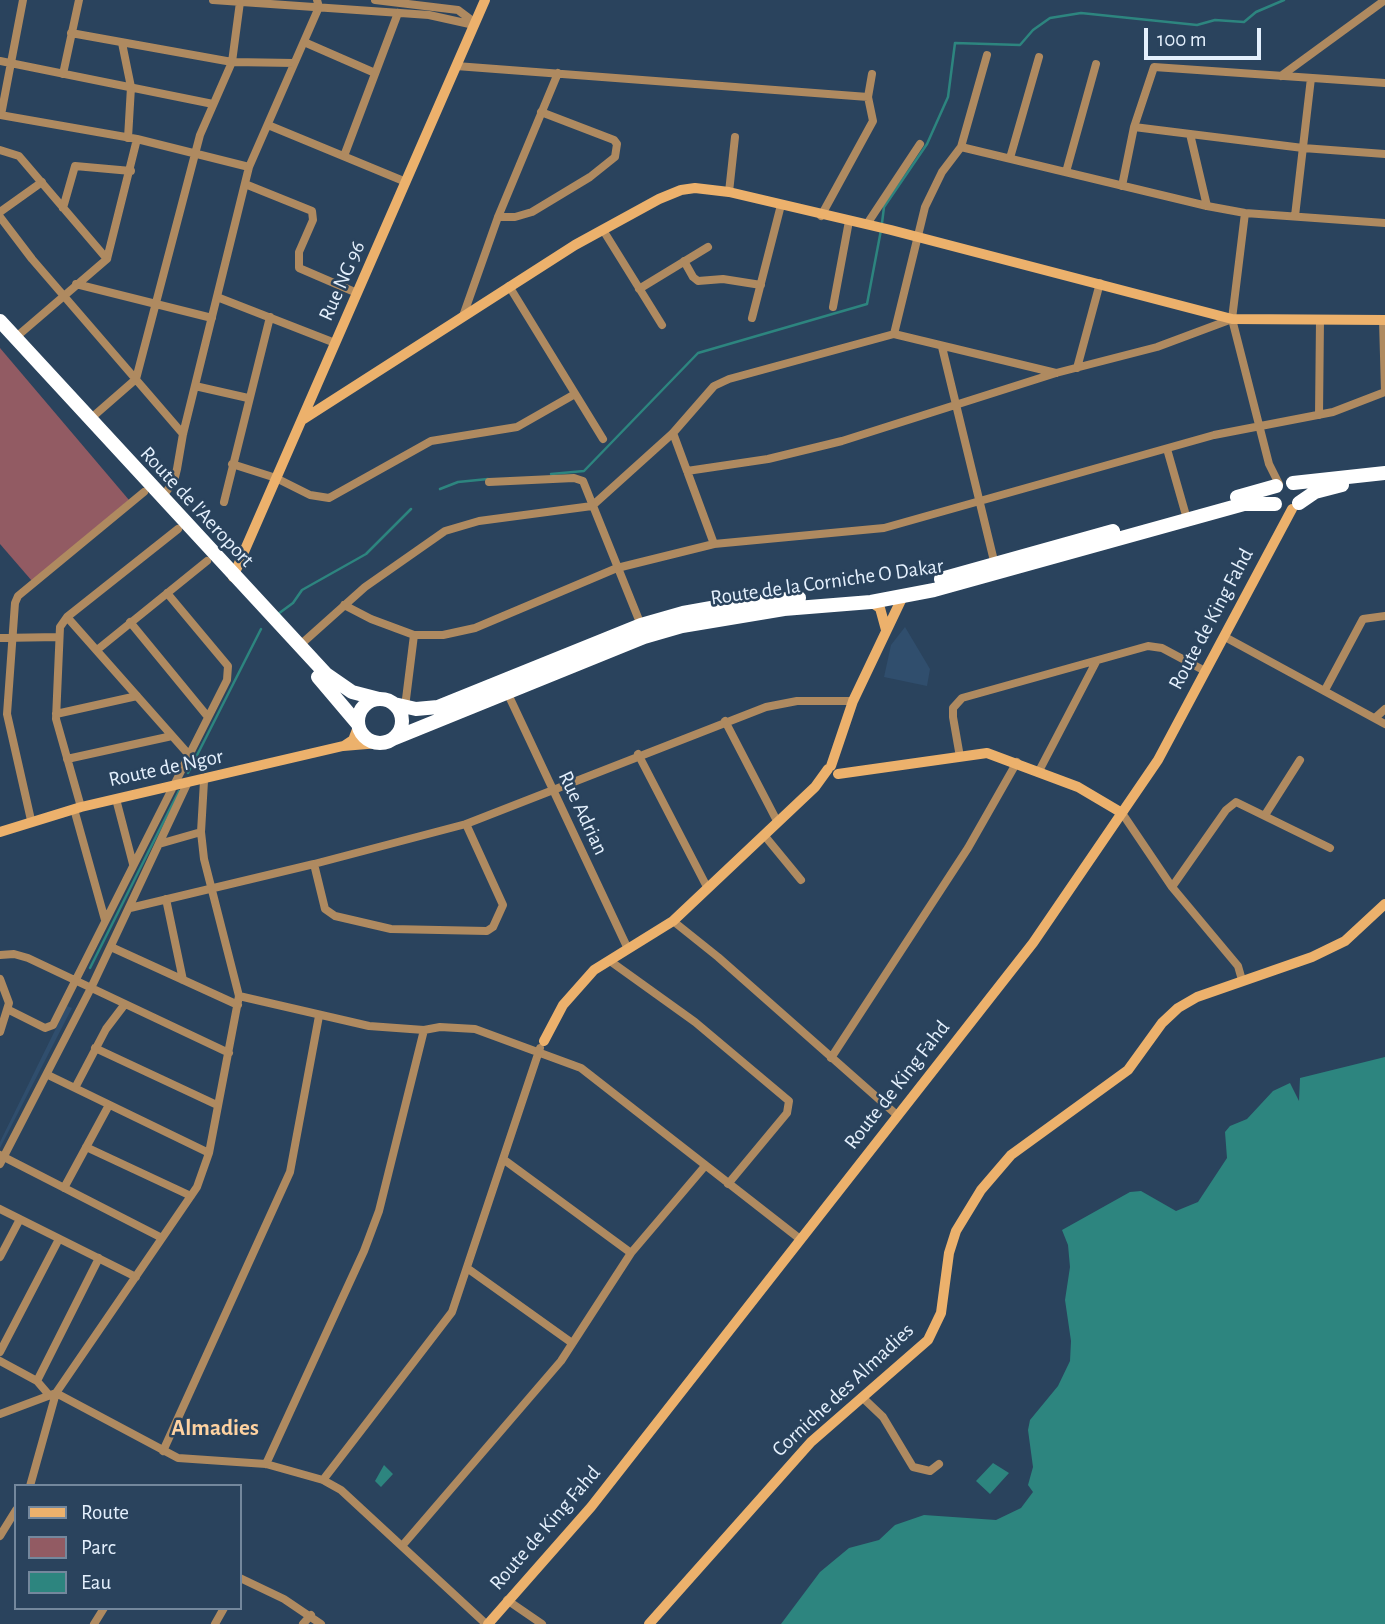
<!DOCTYPE html>
<html>
<head>
<meta charset="utf-8">
<style>
  body { margin:0 }
  #map { position:relative; width:1385px; height:1624px; overflow:hidden; background:#2a435d; font-family:"Alegreya Sans",sans-serif }
  canvas { display:block }
  .legend { position:absolute; left:14px; top:1484px; width:228px; height:126px; box-sizing:border-box; background:#2a435d; border:2px solid #74889d; margin:0; padding:9px 12px; list-style:none; font-size:21px; color:#e4f0fd }
  .legend li { display:flex; align-items:center; gap:14px; height:35px }
  .legend b { width:35px; border:2px solid #74889d }
  .scale { position:absolute; left:1144px; top:28px; width:117px; height:32px; box-sizing:border-box; border:4px solid #e4f0fd; border-top:0; padding-left:9px; font-size:21px; line-height:24px; white-space:nowrap; color:#e4f0fd; -webkit-text-stroke:5px #2a435d; paint-order:stroke }
</style>
</head>
<body>
<div id="map">
<canvas width="1385" height="1624"></canvas>
<ul class="legend">
<li><b style="height:9px;background:#ecb16c"></b>Route</li>
<li><b style="height:19px;background:#925b63"></b>Parc</li>
<li><b style="height:19px;background:#2d857f"></b>Eau</li>
</ul>
<div class="scale">100 m</div>
</div>
<script>
const ctx = document.querySelector('canvas').getContext('2d');
ctx.lineJoin = 'round';
function fillPath(path, color) { ctx.fillStyle = color; ctx.fill(path, 'evenodd'); }
const toPath = rows => new Path2D(rows.map(r => 'M' + r).join(''));
function trace(path, color, width, dash) { ctx.strokeStyle = color; ctx.lineWidth = width; ctx.lineCap = dash ? 'butt' : 'round'; ctx.setLineDash(dash || []); ctx.stroke(path); }
function write(font, color, halo, rows, align = 'center') {
  ctx.font = font + ' "Alegreya Sans",sans-serif'; ctx.lineWidth = 5; ctx.setLineDash([]); ctx.textBaseline = 'middle'; ctx.strokeStyle = halo; ctx.fillStyle = color; for (const [text, x, y, turn = 0] of rows) {
    ctx.save(); ctx.translate(x, y); ctx.rotate((+turn || 0) * Math.PI / 180); ctx.textAlign = isNaN(turn) ? turn : align; if (halo) ctx.strokeText(text, 0, 0); ctx.fillText(text, 0, 0); ctx.restore();
  }
}
fillPath(toPath([
  [905,627,930,669,927,686,884,677,891,645],
  [67,1006,72,1008,0,1148,0,1142]
]), '#304e6d');
fillPath(toPath([
  [0,348,129,500,32,581,0,544]
]), '#925b63');
fillPath(toPath([
  [1385,1057,1385,1624,781,1624,820,1572,849,1548,879,1540,895,1525,924,1515,996,1520,1021,1508,1033,1492,1028,1485,1033,1467,1028,1430,1030,1420,1058,1386,1070,1361,1071,1341,1065,1300,1070,1267,1068,1245,1062,1230,1130,1192,1141,1191,1176,1211,1198,1202,1227,1158,1225,1132,1230,1126,1247,1119,1273,1091,1290,1083,1299,1101,1300,1078],
  [993,1463,1009,1473,990,1494,976,1481],
  [384,1465,393,1474,381,1487,375,1481]
]), '#2d857f');
trace(toPath([
  [882,223,884,207,927,144,948,97,955,43,1020,45,1033,30,1050,18,1081,13,1197,25,1215,20,1244,22,1256,12,1284,0],
  [551,474,584,471,698,353,867,304,881,230],
  [440,489,458,482,488,479],
  [278,614,293,603,302,590,366,554,411,509],
  [188,773,261,629],
  [90,968,179,791]
]), '#2d857f', 2.5);
trace(toPath([
  [213,0,429,15,474,25],
  [375,0,458,10,470,19,471,24],
  [71,33,232,62,294,63],
  [304,42,375,73],
  [122,43,131,87,128,138],
  [0,61,213,104],
  [456,66,868,97],
  [63,74,79,0],
  [1281,76,1385,0],
  [0,115,137,139,249,167],
  [1,115,23,0],
  [268,125,406,182],
  [1134,127,1303,148,1385,154],
  [1190,134,1207,206],
  [961,147,1207,206,1245,213,1385,223],
  [0,150,19,156,107,259],
  [344,156,398,13],
  [1010,158,1039,57],
  [1066,172,1096,64],
  [245,184,312,211,313,220,299,252,299,268,357,293],
  [1122,186,1134,127,1154,67,1385,83],
  [729,192,735,137],
  [63,208,75,166,131,171],
  [0,212,42,182],
  [1245,213,1232,319,1269,464,1279,484],
  [821,216,873,121,868,97,872,74],
  [1295,216,1311,78],
  [0,217,32,259,183,434],
  [498,217,515,217,532,212,590,177,615,157,617,144,614,140,541,112],
  [867,224,920,144],
  [603,230,662,325],
  [684,261,693,277,698,281,723,279,761,285],
  [76,284,212,318],
  [509,286,603,439],
  [639,289,708,247],
  [217,297,335,343],
  [833,307,849,221],
  [463,316,498,217,558,73],
  [752,318,781,205],
  [1383,320,1385,392],
  [894,334,925,207,942,172,961,147,987,55],
  [15,338,107,259,137,139],
  [942,347,995,565],
  [1077,368,1100,283],
  [195,386,248,398],
  [1319,415,1320,320],
  [89,420,136,379,200,135,232,62,240,2],
  [673,433,714,544],
  [1167,449,1185,512],
  [232,464,276,478,310,495,329,498,431,441,517,427,575,394],
  [687,471,768,459,842,441,1056,373,1157,347,1232,319],
  [489,482,574,478,583,481,641,625],
  [161,499,174,481,177,469,183,434,249,167,319,7,317,0],
  [224,502,270,317],
  [344,605,371,619,414,635],
  [67,617,190,756],
  [130,622,208,717],
  [1225,637,1385,724],
  [0,638,59,637],
  [299,646,365,587,445,531,479,521,592,506,673,433,714,386,729,379,894,334,1056,373],
  [97,650,207,561],
  [1325,690,1363,619,1385,616],
  [507,692,628,949],
  [405,707,414,635,443,635,475,628,617,568,714,544,884,528,1214,435,1333,412,1385,392],
  [56,714,137,696],
  [1375,718,1385,709],
  [725,721,777,821],
  [638,754,707,887],
  [960,757,953,717,953,708,962,698,1148,646,1162,648,1205,671],
  [67,759,172,736],
  [1039,771,1096,662],
  [116,799,133,864],
  [81,807,56,719,60,627,67,617,178,529],
  [74,809,105,920],
  [1122,813,1172,887,1238,966,1242,980],
  [1265,815,1300,760],
  [31,820,7,714,15,603,18,596,144,492],
  [764,835,801,880],
  [159,844,201,832],
  [314,864,325,909,335,916,391,929,487,931,493,927,503,905,466,824],
  [1172,887,1226,810,1236,802,1330,848],
  [166,899,183,980],
  [130,908,314,864,466,824,766,707,797,701,853,701],
  [673,921,718,957,898,1116],
  [111,947,238,1005],
  [0,955,14,954,28,958,229,1053],
  [610,961,695,1022,789,1101,787,1113,728,1184],
  [0,979,9,1003,0,1032],
  [239,996,369,1026,424,1030,440,1027,475,1029,581,1068,800,1239],
  [9,1010,45,1028,53,1025,227,680,228,666,167,593],
  [95,1048,217,1105],
  [831,1058,968,848,1017,762],
  [48,1075,209,1153],
  [75,1088,106,1029,125,1004],
  [86,1147,191,1196],
  [0,1155,162,1238],
  [503,1159,631,1253],
  [0,1164,91,988,187,784],
  [64,1188,109,1105],
  [0,1209,136,1277],
  [0,1257,20,1219],
  [467,1268,572,1343],
  [0,1352,59,1239],
  [0,1361,37,1381,49,1395],
  [37,1381,99,1258],
  [863,1398,883,1417,913,1467,930,1471,939,1464],
  [0,1414,56,1393,178,1458,266,1464,323,1480,341,1490,486,1624],
  [163,1451,290,1172,319,1016],
  [266,1464,364,1251,379,1211,424,1030],
  [323,1480,452,1312,540,1048],
  [30,1486,56,1393,197,1187,209,1153,239,996,204,859,201,832,204,781],
  [0,1536,16,1510],
  [402,1546,561,1361,631,1253,705,1166],
  [240,1578,284,1599,321,1624],
  [507,1600,542,1624],
  [94,1624,104,1608],
  [215,1624,224,1608],
  [303,1624,311,1615]
]), '#af8a60', 8);
trace(toPath([
  [302,420,575,245,659,199,681,190,695,188,729,192,891,230,1232,319,1385,320],
  [233,577,485,0],
  [871,602,880,608,886,630],
  [344,746,353,740,358,727],
  [831,766,853,701,903,596],
  [838,774,987,753,1078,787,1122,813],
  [0,832,81,807,343,746,379,743],
  [544,1041,563,1005,594,970,673,921,815,787,828,769],
  [488,1624,591,1507,1033,943,1158,760,1292,509],
  [649,1624,811,1442,928,1340,941,1313,949,1253,956,1231,981,1190,1011,1155,1128,1070,1162,1023,1178,1008,1197,997,1312,957,1345,941,1385,904]
]), '#ecb16c', 10);
trace(toPath([
  [0,321,326,674,352,692,379,699],
  [1293,483,1385,473],
  [1237,497,1276,486],
  [1299,503,1315,492,1342,485],
  [941,579,1113,531],
  [318,677,357,723],
  '358 721a22 22 0 1 1 44 0a22 22 0 1 1-44 0Z',
  [394,704,416,709,438,707,641,625,683,613,728,605,799,598],
  [395,738,644,637,682,626,784,609,871,602,934,590,1244,504,1275,504]
]), '#fff', 14);
write('21px', '#e4f0fd', '#2a435d', [
  ["Rue NG 96",342,281,-66],
  ["Route de l'Aeroport",197,507,47],
  ["Route de la Corniche O Dakar",827,582,-8],
  ["Route de King Fahd",1211,619,-62],
  ["Route de Ngor",166,768,-12],
  ["Rue Adrian",583,813,65],
  ["Route de King Fahd",897,1085,-52],
  ["Corniche des Almadies",843,1390,-43],
  ["Route de King Fahd",545,1528,-49]
]);
write('bold 23px', '#fed2a1', '#2a435d', [
  ["Almadies",215,1428]
]);
</script>
</body>
</html>
